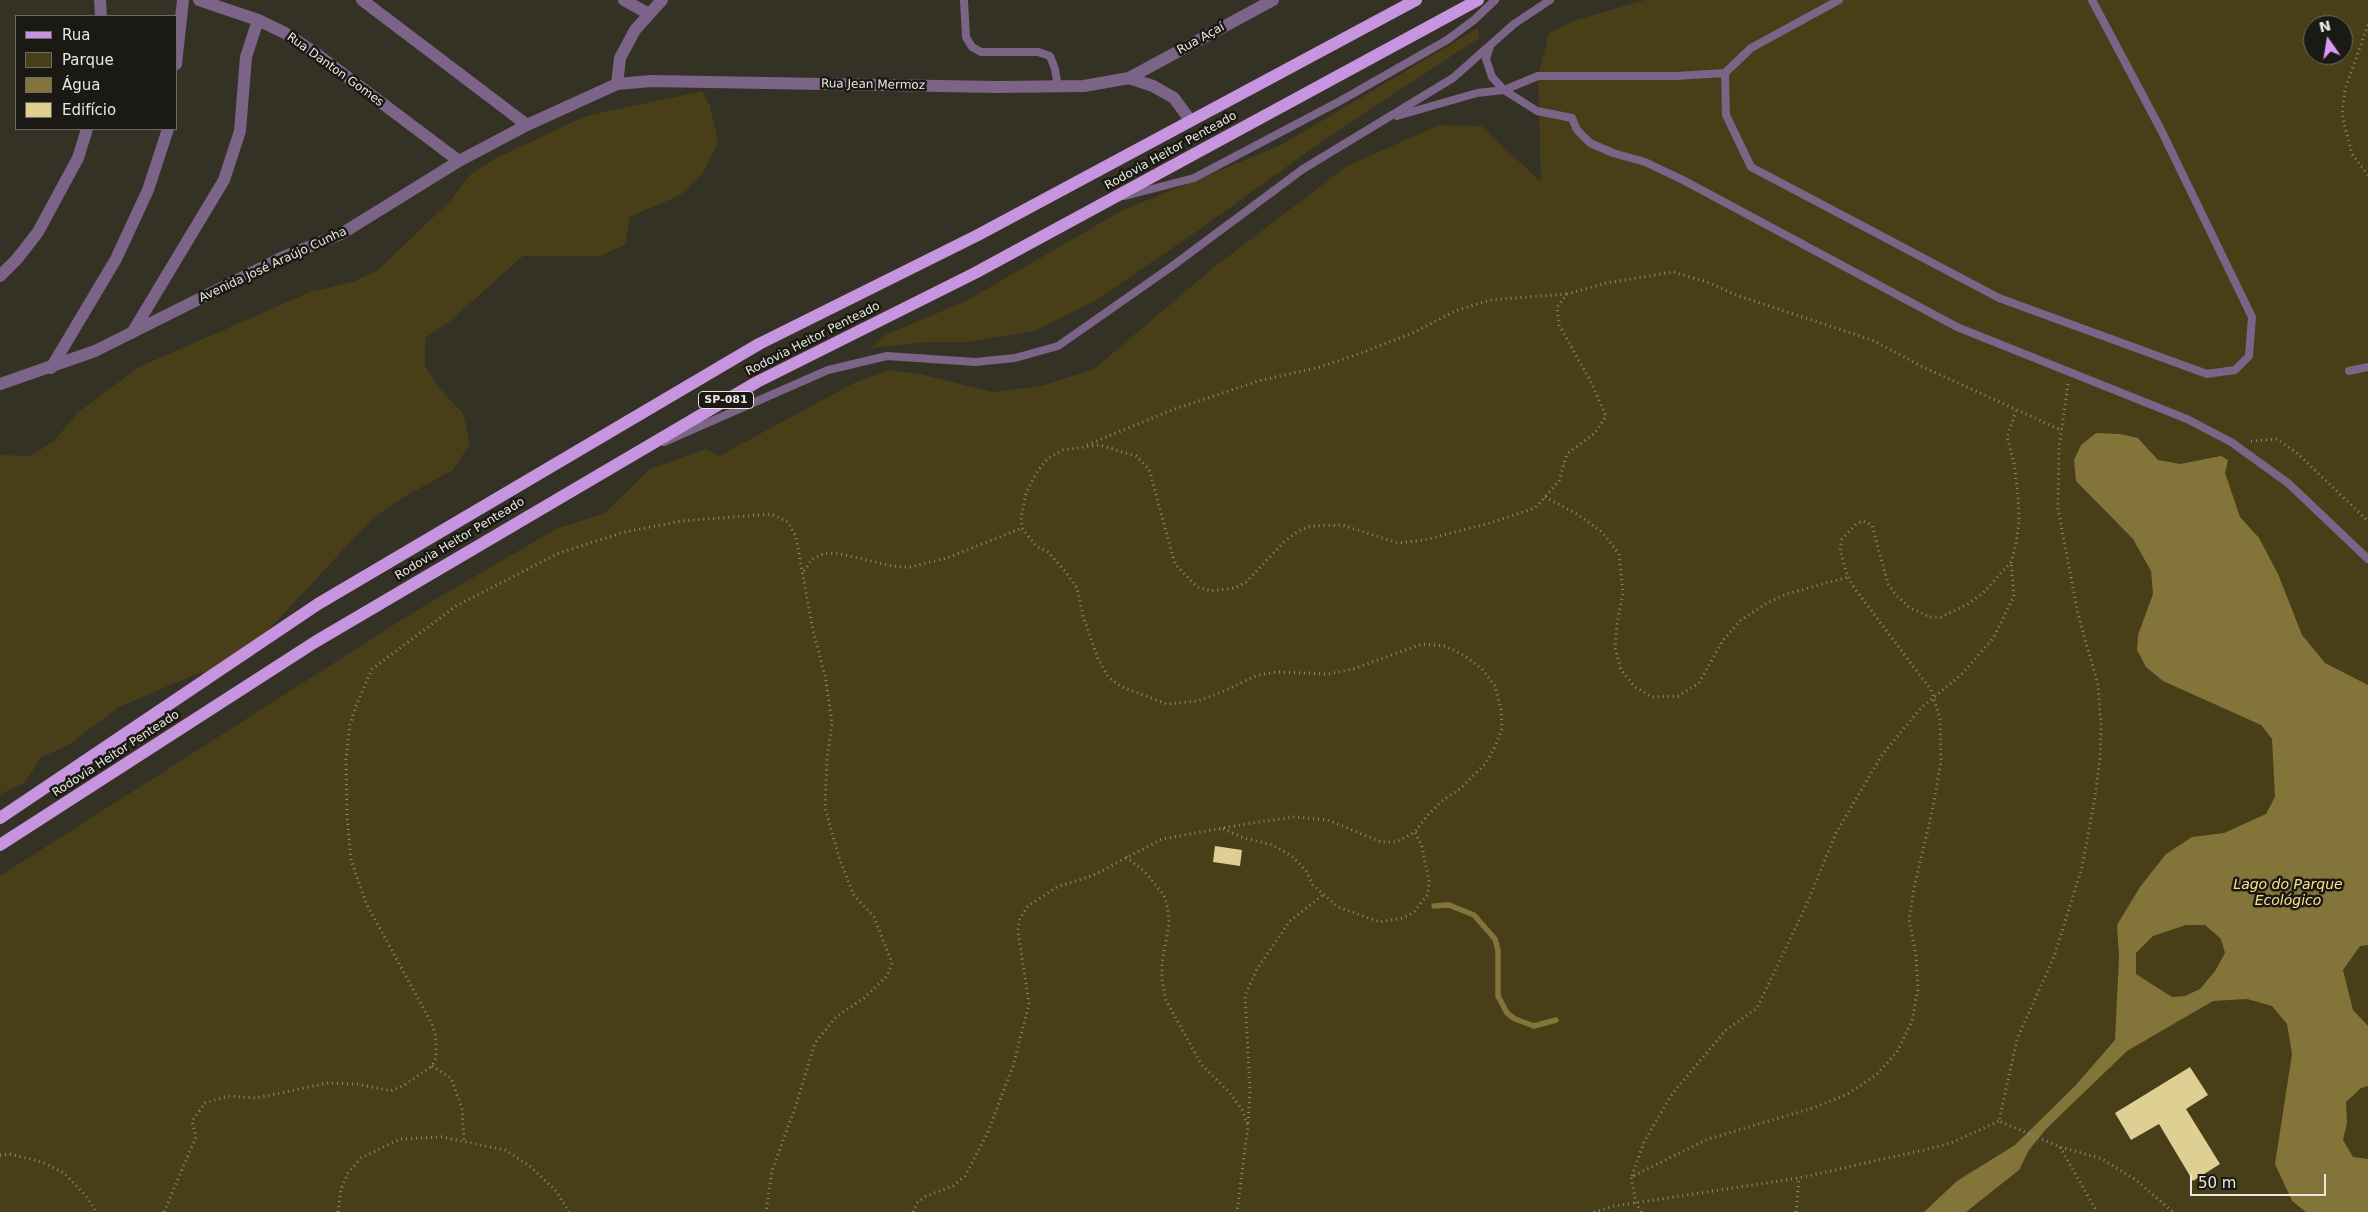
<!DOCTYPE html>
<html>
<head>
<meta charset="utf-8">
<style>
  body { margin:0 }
  #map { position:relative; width:2368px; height:1212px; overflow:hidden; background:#343125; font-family:"DejaVu Sans",sans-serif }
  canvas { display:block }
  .legend { position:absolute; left:15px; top:15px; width:162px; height:115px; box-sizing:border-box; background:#1a1913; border:1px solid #6d6b65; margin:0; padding:6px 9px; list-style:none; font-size:15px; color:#e9e7e0 }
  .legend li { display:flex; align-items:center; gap:10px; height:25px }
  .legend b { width:25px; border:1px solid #6d6b65 }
  .north { position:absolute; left:2303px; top:15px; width:50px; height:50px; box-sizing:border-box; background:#1a1913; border:1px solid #6d6b65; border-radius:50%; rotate:347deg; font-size:14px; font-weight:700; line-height:20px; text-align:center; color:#e9e7e0 }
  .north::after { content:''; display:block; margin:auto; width:18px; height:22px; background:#d99af7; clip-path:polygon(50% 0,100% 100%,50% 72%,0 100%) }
  .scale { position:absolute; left:2190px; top:1174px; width:136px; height:22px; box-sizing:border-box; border:2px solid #e9e7e0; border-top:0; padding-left:6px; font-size:15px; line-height:18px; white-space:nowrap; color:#e9e7e0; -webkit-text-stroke:4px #1a1913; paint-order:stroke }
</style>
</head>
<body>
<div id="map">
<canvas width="2368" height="1212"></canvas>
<ul class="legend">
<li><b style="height:6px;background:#c794df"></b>Rua</li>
<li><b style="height:14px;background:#483e17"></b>Parque</li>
<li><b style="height:14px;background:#83743a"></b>Água</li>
<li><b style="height:14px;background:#decf92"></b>Edifício</li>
</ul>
<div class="north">N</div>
<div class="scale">50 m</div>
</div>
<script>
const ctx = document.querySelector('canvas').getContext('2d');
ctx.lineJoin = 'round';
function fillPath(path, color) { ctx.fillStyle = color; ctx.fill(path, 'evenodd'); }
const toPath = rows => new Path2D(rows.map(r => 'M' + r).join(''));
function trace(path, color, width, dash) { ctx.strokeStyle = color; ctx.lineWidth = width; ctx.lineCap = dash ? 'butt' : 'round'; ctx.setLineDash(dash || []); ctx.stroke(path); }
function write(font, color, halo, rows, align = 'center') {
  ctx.font = font + ' "DejaVu Sans",sans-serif'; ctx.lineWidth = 5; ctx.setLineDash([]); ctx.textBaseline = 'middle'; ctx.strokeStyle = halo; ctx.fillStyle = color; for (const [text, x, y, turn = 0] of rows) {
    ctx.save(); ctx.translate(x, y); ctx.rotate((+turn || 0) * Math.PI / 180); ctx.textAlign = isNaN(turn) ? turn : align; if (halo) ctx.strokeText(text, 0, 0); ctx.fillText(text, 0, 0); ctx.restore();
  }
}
fillPath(toPath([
  [1645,0,2368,0,2368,1212,0,1212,0,876,417,610,556,529,605,513,650,469,706,449,719,456,854,383,889,370,920,374,992,392,1041,386,1094,369,1213,268,1347,166,1439,125,1481,126,1541,182,1538,76,1549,33,1576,20],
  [2313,25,2343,25,2343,55,2313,55],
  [1478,28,1479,38,1324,140,1196,232,1095,301,1035,331,968,342,925,342,870,348,887,334,966,301,1121,211,1281,145],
  [702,91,710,106,718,142,703,173,680,195,630,217,625,245,600,256,523,256,449,322,425,338,425,366,441,390,463,413,470,444,453,470,404,497,380,513,357,535,236,665,194,675,119,707,67,746,41,757,25,783,0,794,0,455,31,456,55,440,77,413,139,367,310,292,352,282,377,271,450,201,471,174,496,158,586,116]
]), '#483e17');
fillPath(toPath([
  [2096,433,2120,434,2138,438,2158,460,2180,464,2221,456,2228,460,2225,473,2240,517,2259,538,2278,574,2302,635,2325,663,2368,685,2368,945,2360,946,2343,970,2353,1010,2368,1026,2368,1086,2361,1088,2346,1102,2347,1123,2343,1140,2353,1157,2368,1159,2368,1212,2306,1212,2292,1201,2275,1164,2292,1054,2287,1024,2272,1006,2247,999,2213,1001,2127,1051,2046,1129,2029,1150,2019,1170,1966,1212,1924,1212,1957,1181,2015,1145,2075,1086,2115,1040,2119,957,2117,925,2140,887,2166,854,2192,837,2224,833,2266,814,2275,797,2272,739,2261,725,2163,681,2146,667,2137,650,2138,635,2153,594,2151,571,2133,539,2076,481,2074,460,2081,445],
  [2186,925,2205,925,2221,939,2225,953,2215,971,2200,989,2185,996,2172,997,2136,974,2136,953,2153,936]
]), '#83743a');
trace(toPath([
  [1434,906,1449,905,1474,915,1495,939,1498,950,1498,996,1507,1013,1515,1019,1534,1026,1556,1020]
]), '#83743a', 5.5);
fillPath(toPath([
  [1215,846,1242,850,1240,866,1213,862],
  [2190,1067,2208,1095,2186,1109,2220,1164,2193,1181,2159,1124,2131,1140,2115,1113]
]), '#decf92');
trace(toPath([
  [2368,25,2345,89,2342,115,2352,154,2368,175],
  [2068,384,2059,448,2058,509,2078,614,2098,685,2101,723,2100,759,2095,797,2082,867,2054,957,2017,1039,1999,1121,2060,1147,2102,1159,2136,1180,2173,1212],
  [2251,441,2277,439,2297,453,2368,521],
  [1087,445,1172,410,1258,381,1320,367,1361,353,1415,332,1455,311,1490,300,1567,294],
  [1545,497,1577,514,1602,532,1619,554,1623,593,1617,623,1615,648,1621,670,1635,687,1652,697,1678,696,1699,683,1723,640,1741,620,1767,603,1787,594,1848,577],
  [804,571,812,559,825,553,840,554,892,566,910,567,947,558,1022,528],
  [1223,829,1244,838,1273,845,1293,857,1306,871,1313,885,1338,907,1380,922,1403,918,1414,912,1428,894,1429,880,1422,847,1415,832],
  [1126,857,1144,871,1164,895,1168,910,1169,925,1162,962,1162,981,1166,1000,1201,1064,1230,1093,1242,1110,1248,1126,1237,1212],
  [432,1066,451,1078,462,1108,464,1141],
  [1248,1123,1250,1092,1245,996,1257,969,1290,921,1323,895],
  [2060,1147,2097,1212],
  [0,1155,10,1154,42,1162,64,1173,86,1196,96,1212],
  [1632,1176,1644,1142,1672,1094,1726,1030,1757,1008,1806,906,1836,833,1882,755,1921,708,1963,673,1994,637,2014,596,2011,562],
  [164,1212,196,1137,192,1121,205,1103,228,1096,256,1098,328,1083,357,1084,391,1091,403,1086,432,1066,436,1058,436,1037,432,1024,366,903,351,860,347,815,346,759,350,725,355,708,372,669,456,606,559,553,625,532,681,521,771,514,788,522,796,537,813,631,825,675,832,723,827,760,825,808,839,857,853,894,874,917,892,963,887,976,864,998,836,1017,815,1043,796,1105,772,1171,766,1212],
  [338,1212,341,1189,348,1173,361,1158,400,1139,442,1137,505,1150,530,1166,556,1191,569,1212],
  [913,1212,917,1203,926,1196,953,1186,965,1176,987,1134,1013,1066,1029,1004,1018,931,1019,920,1028,906,1057,887,1094,875,1162,839,1245,824,1294,817,1328,820,1381,842,1396,842,1415,832,1427,816,1442,801,1461,788,1486,763,1496,745,1502,729,1501,710,1495,686,1482,669,1465,656,1445,646,1422,644,1353,669,1328,674,1277,672,1258,675,1222,692,1198,701,1167,704,1122,687,1109,678,1098,659,1083,616,1077,588,1065,571,1048,552,1036,546,1022,528,1021,518,1026,493,1038,470,1048,458,1063,450,1099,445,1136,456,1149,469,1175,564,1197,587,1211,591,1235,588,1246,582,1284,542,1298,531,1311,526,1342,525,1398,543,1424,540,1490,523,1535,508,1559,481,1567,454,1595,433,1606,416,1591,382,1559,325,1557,307,1567,294,1606,283,1673,272,1707,282,1736,295,1872,340,1925,368,2061,430],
  [1594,1212,1614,1206,1799,1178,1928,1149,1951,1143,1999,1121],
  [1641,1212,1636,1203,1631,1177,1708,1139,1813,1108,1848,1094,1876,1075,1897,1052,1912,1021,1918,988,1916,955,1909,920,1914,888,1932,812,1941,761,1940,719,1931,690,1855,589,1848,577,1840,550,1842,539,1856,524,1863,521,1872,525,1888,584,1897,596,1910,608,1930,617,1941,617,1968,604,1983,593,2011,562,2016,544,2019,522,2018,495,2014,463,2007,437,2016,411],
  [1796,1212,1799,1178]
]), '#8c8980', 3, [1, 4]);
trace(toPath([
  [964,0,966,37,972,47,981,52,1038,52,1050,56,1055,69,1058,87],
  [1490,46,1486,59,1492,77,1504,90,1537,111,1572,118,1577,130,1590,143,1613,153,1645,162,1683,180,1957,327,2187,419,2231,442,2288,483,2368,559],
  [1725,73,1726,115,1751,167,1999,298,2207,374,2235,370,2249,356,2252,317,2161,130,2092,0],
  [1397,116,1477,93,1504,90,1538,76,1676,76,1725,73,1751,48,1839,0],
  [1125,196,1194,178,1340,101,1447,40,1474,20,1495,0],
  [2349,371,2368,367],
  [664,442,828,370,887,356,975,362,1015,358,1058,346,1171,267,1303,169,1453,78,1514,24,1550,0]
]), '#7c6388', 8);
trace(toPath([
  [100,0,101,16],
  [199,0,258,20,285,33,314,52,459,161],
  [362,0,527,125],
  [624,0,649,14],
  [176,64,183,0],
  [1129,78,1153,86,1174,98,1190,120],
  [617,84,620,58,635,30,662,0],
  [0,276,17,259,38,232,78,158,87,129],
  [132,333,224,180,240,131,246,57,258,20],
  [51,368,116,259,148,190,168,129],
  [0,384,95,351,283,257,341,234,459,161,527,125,617,84,651,81,997,87,1084,86,1129,78,1273,0]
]), '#7c6388', 12);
trace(toPath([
  [0,818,318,604,759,344,978,235,1416,0],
  [0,845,315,642,757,382,975,273,1478,0]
]), '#c794df', 12);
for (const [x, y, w] of [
  [726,400,55]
]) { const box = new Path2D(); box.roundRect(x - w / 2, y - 8.5, w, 17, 4); ctx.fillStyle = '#1a1913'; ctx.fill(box); trace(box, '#e9e7e0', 1); }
write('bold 11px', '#e9e7e0', null, [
  ["SP-081",726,400]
]);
write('12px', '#e9e7e0', '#1a1913', [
  ["Rua Açaí",1201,39,-29],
  ["Rua Danton Gomes",335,70,36],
  ["Rua Jean Mermoz",873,85,1],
  ["Rodovia Heitor Penteado",1171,151,-29],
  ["Avenida José Araújo Cunha",273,265,-25],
  ["Rodovia Heitor Penteado",813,339,-27],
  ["Rodovia Heitor Penteado",460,539,-31],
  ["Rodovia Heitor Penteado",116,754,-33]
]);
write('italic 14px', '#fbe48d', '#1a1913', [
  ["Lago do Parque",2288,885],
  ["Ecológico",2288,901]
]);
</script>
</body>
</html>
